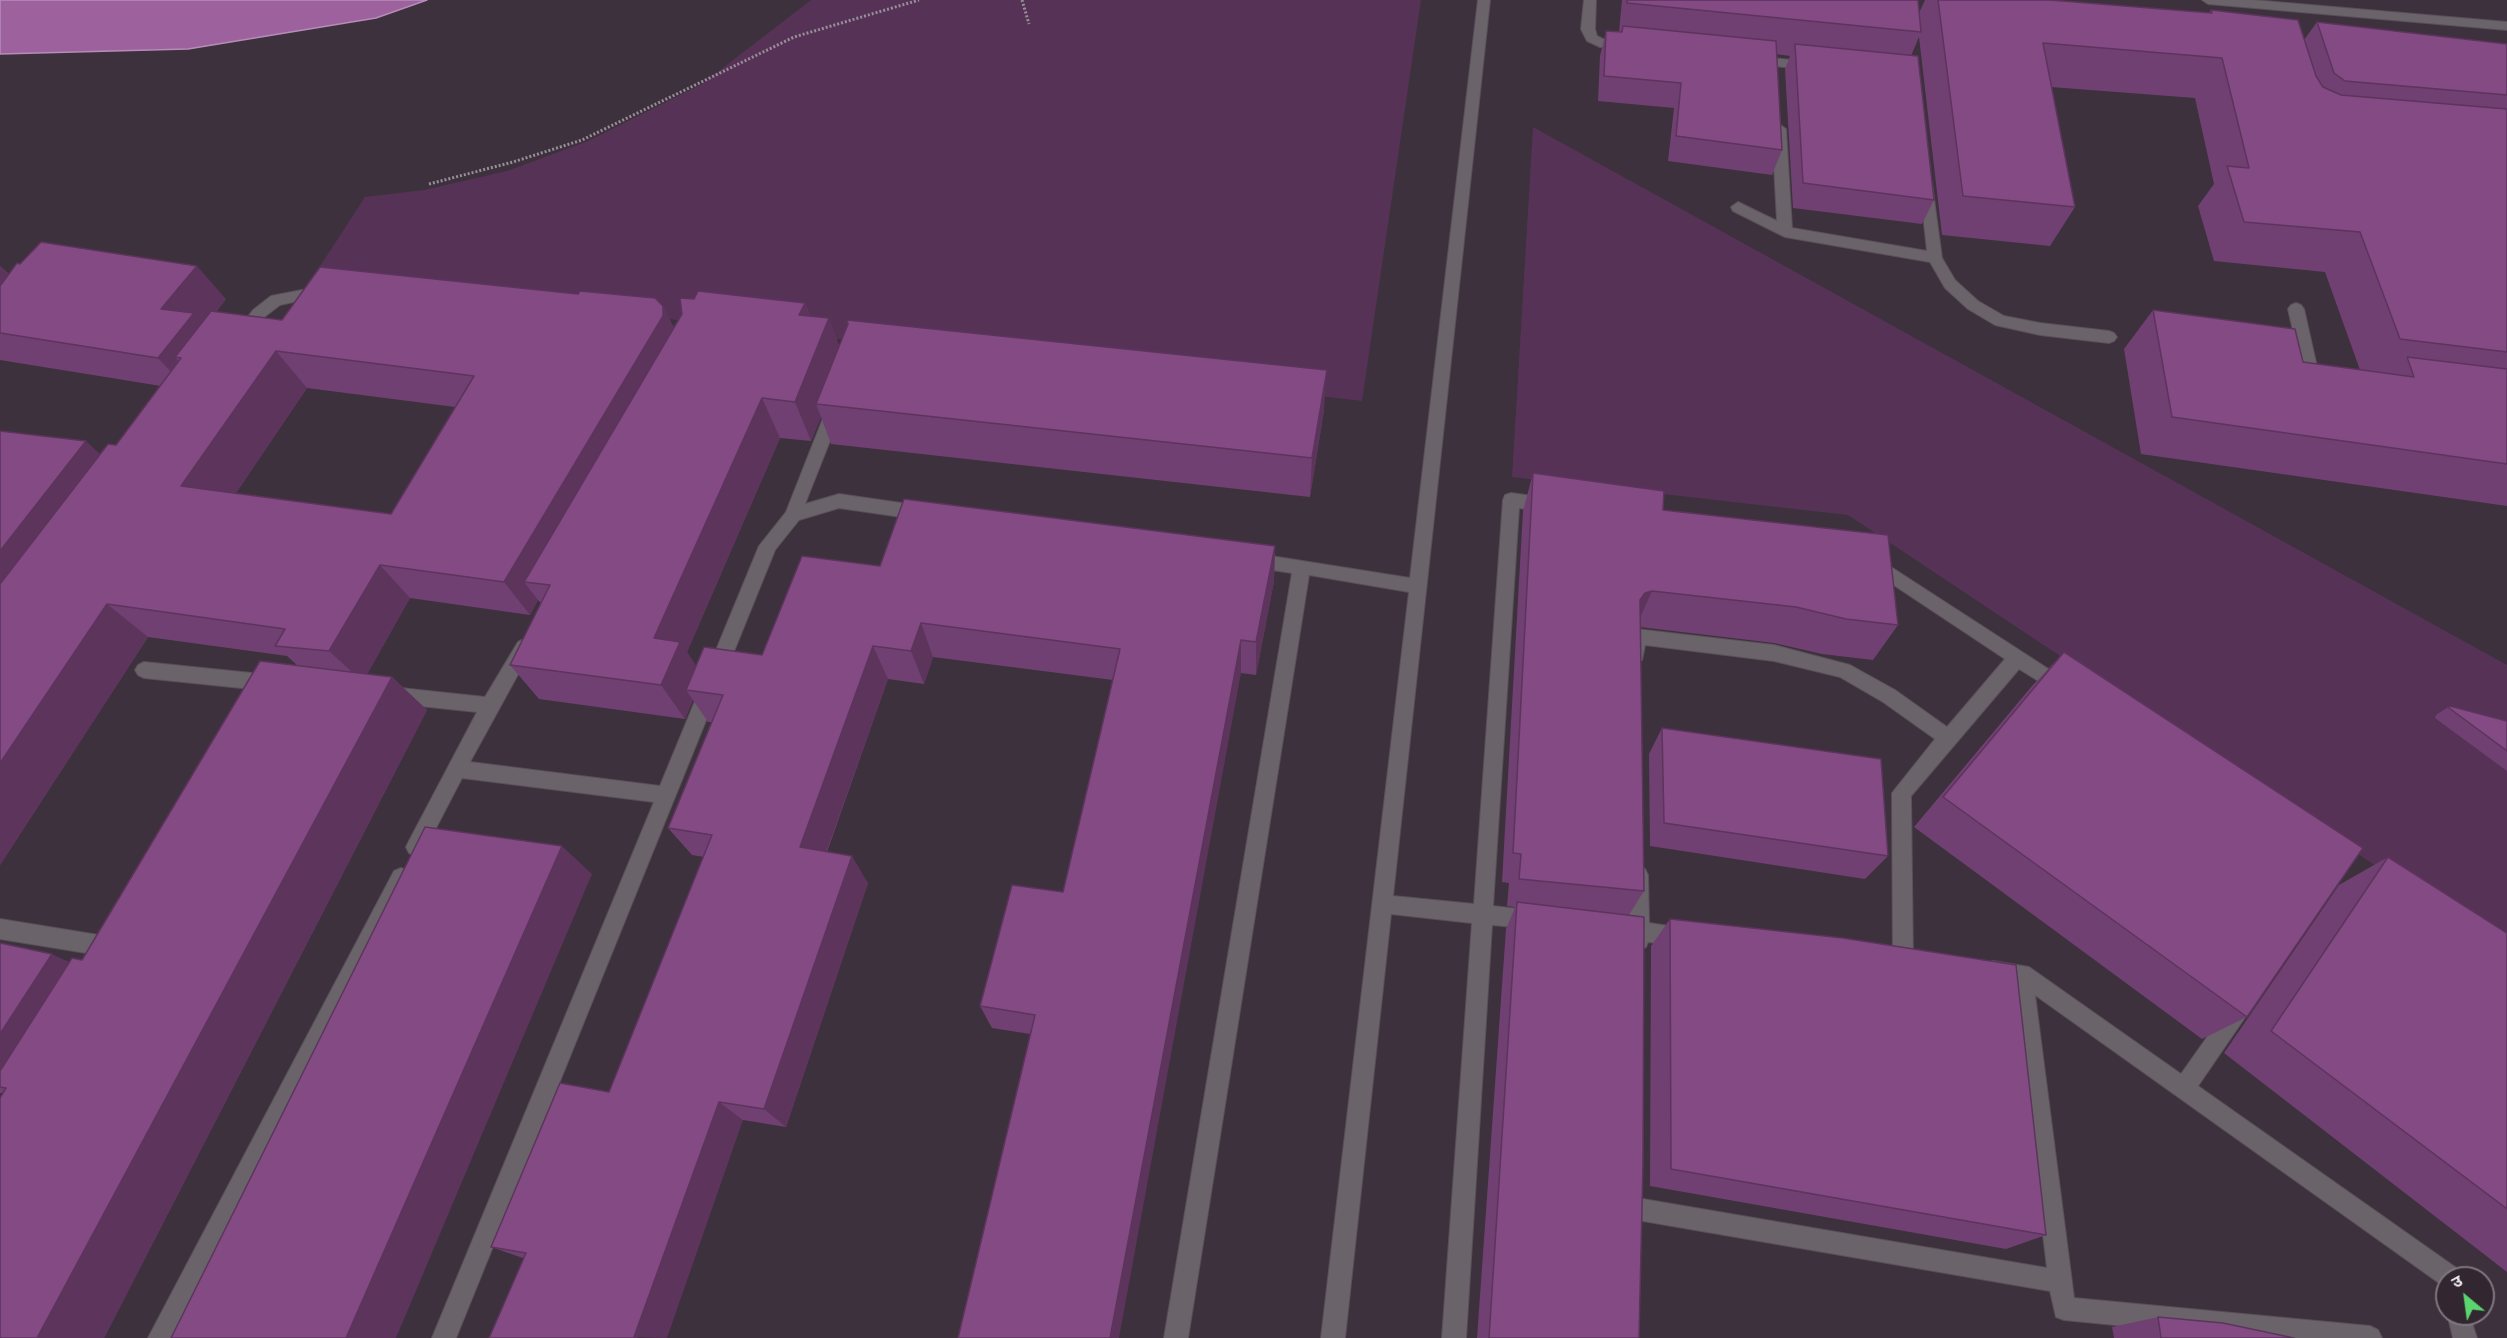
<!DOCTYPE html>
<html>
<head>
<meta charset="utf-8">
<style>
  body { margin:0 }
  #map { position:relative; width:2507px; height:1338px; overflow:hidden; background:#3c313c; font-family:Raleway,"Noto Sans Devanagari",sans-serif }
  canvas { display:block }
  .north { position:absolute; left:2435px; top:1266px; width:60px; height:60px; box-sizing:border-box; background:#322731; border:2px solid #80767f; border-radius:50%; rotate:331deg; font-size:16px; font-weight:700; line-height:24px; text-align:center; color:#f4edf4 }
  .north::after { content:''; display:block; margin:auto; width:21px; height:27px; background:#5bd56e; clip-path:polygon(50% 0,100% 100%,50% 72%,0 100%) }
</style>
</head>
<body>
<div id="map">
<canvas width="2507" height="1338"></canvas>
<div class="north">उ</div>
</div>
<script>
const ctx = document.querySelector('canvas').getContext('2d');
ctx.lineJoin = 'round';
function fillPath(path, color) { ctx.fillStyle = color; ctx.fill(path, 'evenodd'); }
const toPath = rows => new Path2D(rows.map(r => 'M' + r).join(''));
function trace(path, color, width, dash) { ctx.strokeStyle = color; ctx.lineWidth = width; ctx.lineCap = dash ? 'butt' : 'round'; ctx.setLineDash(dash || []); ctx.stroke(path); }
fillPath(toPath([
  [811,0,1421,0,1362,401,313,277,365,197,424,190,507,171,588,141,702,84],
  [1533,127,2507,665,2507,953,1848,515,1512,477]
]), '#563356');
const water = toPath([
  [0,0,427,0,376,18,188,49,0,54,0,0]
]);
fillPath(water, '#9d629e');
trace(water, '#b78cb8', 1.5);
const minor = toPath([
  [1478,0,1490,0,1393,896,1474,904,1503,500,1505,495,1511,493,1547,498,1553,500,1555,505,1553,510,1547,512,1519,508,1493,906,1536,911,1543,913,1546,920,1543,927,1536,929,1492,925,1466,1338,1442,1338,1472,923,1391,914,1345,1338,1321,1338,1409,592,1309,575,1188,1338,1164,1338,1292,573,1252,567,1246,565,1243,560,1246,555,1252,553,1410,578,1478,0],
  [1584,0,1596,0,1595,29,1597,36,1603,39,1631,43,1633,46,1631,49,1600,47,1587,41,1581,29,1584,0],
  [2202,0,2253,0,2507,22,2507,30,2208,4,2202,0],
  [1752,56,1811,62,1818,66,1811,70,1747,63,1745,60,1752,56],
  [1779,124,1786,129,1792,228,1927,251,1920,187,1922,184,1932,184,1942,258,1955,280,1978,301,2004,316,2040,323,2109,331,2114,333,2117,337,2114,341,2109,343,2040,335,1995,325,1968,309,1945,288,1930,262,1785,237,1733,211,1731,207,1738,202,1777,221,1772,129,1779,124],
  [307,289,323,290,328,291,331,295,328,299,323,300,307,299,280,305,263,318,246,340,236,340,233,336,236,332,253,310,271,296,307,289],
  [2296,303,2301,305,2304,309,2317,367,2327,375,2329,379,2327,383,2315,383,2302,370,2288,309,2291,305,2296,303],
  [835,402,841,404,843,408,805,504,839,494,922,506,928,508,930,513,928,518,922,520,839,508,799,520,775,550,456,1338,432,1338,654,802,462,778,423,853,416,856,409,853,406,847,409,841,477,712,391,703,385,701,382,695,385,689,391,687,485,697,518,642,524,639,530,642,533,647,470,762,660,786,759,546,786,512,827,408,829,404,835,402],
  [1874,556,2067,681,2070,687,2067,693,2061,695,2019,669,1911,796,1913,961,1910,968,1903,971,1896,968,1893,961,1892,793,1935,739,1883,702,1840,677,1774,661,1645,645,1642,660,1636,663,1630,660,1627,655,1627,636,1630,631,1636,629,1774,645,1850,665,1895,690,1947,727,2005,659,1868,568,1865,563,1868,558,1874,556],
  [144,662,271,675,277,677,280,683,277,689,271,691,144,678,138,675,135,670,138,665,144,662],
  [1638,866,1645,869,1648,875,1649,923,1689,929,1692,936,1689,943,1682,946,1648,942,1646,947,1639,950,1632,947,1629,940,1613,936,1610,929,1613,922,1620,919,1629,920,1628,875,1631,869,1638,866],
  [401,868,408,871,411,877,408,883,172,1338,148,1338,394,871,401,868],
  [0,919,117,938,124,941,127,948,124,955,117,958,0,939,0,919],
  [1993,961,2029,967,2181,1074,2232,1002,2239,999,2246,1002,2249,1009,2246,1016,2198,1086,2455,1267,2459,1278,2447,1278,2447,1289,2440,1286,2439,1283,2035,995,2074,1298,2370,1326,2378,1330,2382,1338,2248,1338,2064,1320,2056,1317,2050,1291,1637,1220,1629,1217,1626,1209,1629,1201,1637,1198,2047,1268,2013,983,1986,978,1983,971,1986,964,1993,961],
  [2447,1313,2469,1314,2477,1338,2453,1338,2447,1313]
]);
trace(minor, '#594f59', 2);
trace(toPath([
  [1022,0,1029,24],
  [429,184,513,162,582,140,794,37,919,0]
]), '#978e97', 3, [2, 2]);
fillPath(minor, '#6a646a');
fillPath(toPath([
  [1622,0,1918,0,1919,13,1925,0,2050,0,2209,13,2211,10,2304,40,2317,22,2507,44,2507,506,2141,454,2124,349,2153,310,2303,362,2360,370,2325,272,2214,261,2198,206,2214,184,2195,98,2051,87,2075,207,2050,246,1942,235,1919,37,1911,56,1934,200,1922,224,1793,208,1785,69,1790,56,1776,54,1782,150,1772,175,1668,161,1674,108,1598,101,1600,56,1606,31,1619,32],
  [20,264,226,299,216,312,282,320,674,328,694,299,805,303,810,316,829,318,839,346,1324,410,1310,497,831,444,821,417,811,441,780,438,687,652,696,666,762,655,880,566,1275,546,1274,581,1256,675,1241,673,1030,1034,992,1028,980,1006,1063,892,1113,680,933,657,924,684,888,679,827,852,868,883,786,1127,743,1120,523,1258,491,1247,609,1092,704,857,692,855,668,828,712,722,708,722,693,700,685,719,539,699,510,665,541,603,538,600,530,615,410,598,367,674,392,677,427,710,104,1338,0,1338,3,1093,0,1093,0,943,69,962,82,960,298,666,287,656,148,637,0,865,0,431,100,454,116,445,161,386,0,360,0,266,9,274],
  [307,388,455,407,391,514,236,493],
  [1533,473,1663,510,1898,625,1873,660,1822,654,1774,643,1640,627,1644,891,1629,915,1639,1338,1477,1338,1506,929,1515,907,1507,906,1509,883,1502,882,1523,511],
  [2064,652,2247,1017,2202,1039,1914,827,2032,686],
  [2450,706,2507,721,2507,771,2435,718,2436,715],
  [1662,728,1888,856,1865,879,1650,846,1649,754],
  [2388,857,2507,933,2507,1272,2224,1053,2339,885],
  [1670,919,2046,1235,2006,1249,1650,1186,1651,946],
  [2158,1317,2294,1338,2114,1338,2112,1327]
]), '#714072');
fillPath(toPath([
  [0,266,30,295,0,333],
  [197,266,226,299,205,325,181,358,175,357,197,381,189,391,158,358,161,309],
  [805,303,819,342,829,318,844,359,816,404,821,417,811,441,795,402,799,315],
  [663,306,682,343,524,582,538,600,530,615,504,582],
  [276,351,307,388,217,521,181,486],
  [1327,370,1324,410,1310,497,1312,458],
  [762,398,780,438,687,652,703,676,686,690,693,700,685,719,661,685,654,638],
  [86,441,125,477,0,642,0,551],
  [1275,546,1274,581,1256,675,1256,642],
  [380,565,410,598,363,682,329,651],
  [1652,591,1636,627,1640,600,1645,593],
  [107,604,148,637,0,865,0,763],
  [921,623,933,657,924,684,911,651],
  [1241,640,1241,673,1119,1338,1110,1338],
  [873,646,888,679,818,875,800,847],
  [392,677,427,710,104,1338,37,1338],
  [562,846,592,874,396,1338,346,1338],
  [852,856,868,883,786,1127,764,1109],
  [52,954,101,977,0,1087,0,1034],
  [719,1102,743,1120,667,1338,634,1337]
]), '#5c345c');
const building = toPath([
  [1627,0,1918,0,1921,32,1627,3,1627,0],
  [1938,0,2050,0,2212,13,2211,10,2298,20,2316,76,2323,87,2341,95,2507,109,2507,352,2400,339,2360,232,2244,222,2227,166,2249,168,2222,58,2043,43,2075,207,1963,196,1938,0],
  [2317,22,2507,44,2507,95,2345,81,2334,73,2317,22],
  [1623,26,1776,41,1782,150,1676,136,1681,83,1604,76,1606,31,1622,32,1623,26],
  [1795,44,1918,56,1934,200,1803,183,1795,44],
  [41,242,197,266,161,309,194,313,158,358,0,333,0,286,17,263,20,264,41,242],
  [320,267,578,294,580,291,655,298,663,306,663,316,504,582,380,565,329,651,275,646,285,629,107,604,0,763,0,584,108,444,116,445,181,358,175,357,211,311,282,320,320,267],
  [276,351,474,376,391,514,181,486,276,351],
  [698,291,805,303,799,315,829,318,795,402,762,398,654,638,680,642,661,685,510,665,550,585,524,582,682,314,680,298,694,299,698,291],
  [2153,310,2295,329,2303,362,2414,377,2407,357,2507,369,2507,464,2172,417,2153,310],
  [847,320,1327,370,1312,458,816,404,848,324,847,320],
  [0,431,86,441,0,551,0,431],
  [1533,473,1664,491,1663,510,1888,535,1898,625,1846,619,1796,607,1652,591,1645,593,1640,600,1644,891,1519,879,1521,854,1513,853,1533,473],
  [904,499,1275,546,1256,642,1241,640,1110,1338,958,1338,1035,1015,980,1006,1012,885,1063,892,1120,649,921,623,911,651,873,646,800,847,852,856,764,1109,719,1102,634,1337,637,1338,489,1338,526,1253,491,1247,560,1083,609,1092,712,835,668,828,723,695,686,690,704,647,762,655,802,556,880,566,904,499],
  [2064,652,2363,848,2247,1017,1943,797,2064,652],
  [260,661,392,677,37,1338,0,1338,0,1098,6,1088,0,1087,0,1071,72,958,82,960,260,661],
  [2450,706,2507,721,2507,751,2449,708,2450,706],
  [1662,728,1881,759,1888,856,1664,823,1662,728],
  [425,827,562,846,346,1338,171,1338,425,827],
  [2388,857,2507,933,2507,1209,2271,1031,2388,857],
  [1517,902,1644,917,1643,1164,1639,1338,1489,1338,1517,902],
  [1670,919,1843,938,2016,965,2046,1235,1671,1169,1670,919],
  [0,943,52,954,0,1034,0,943],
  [2158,1317,2223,1323,2294,1338,2161,1338,2158,1317]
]);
fillPath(building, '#834a84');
trace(building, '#5c345c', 1.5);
</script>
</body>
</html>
